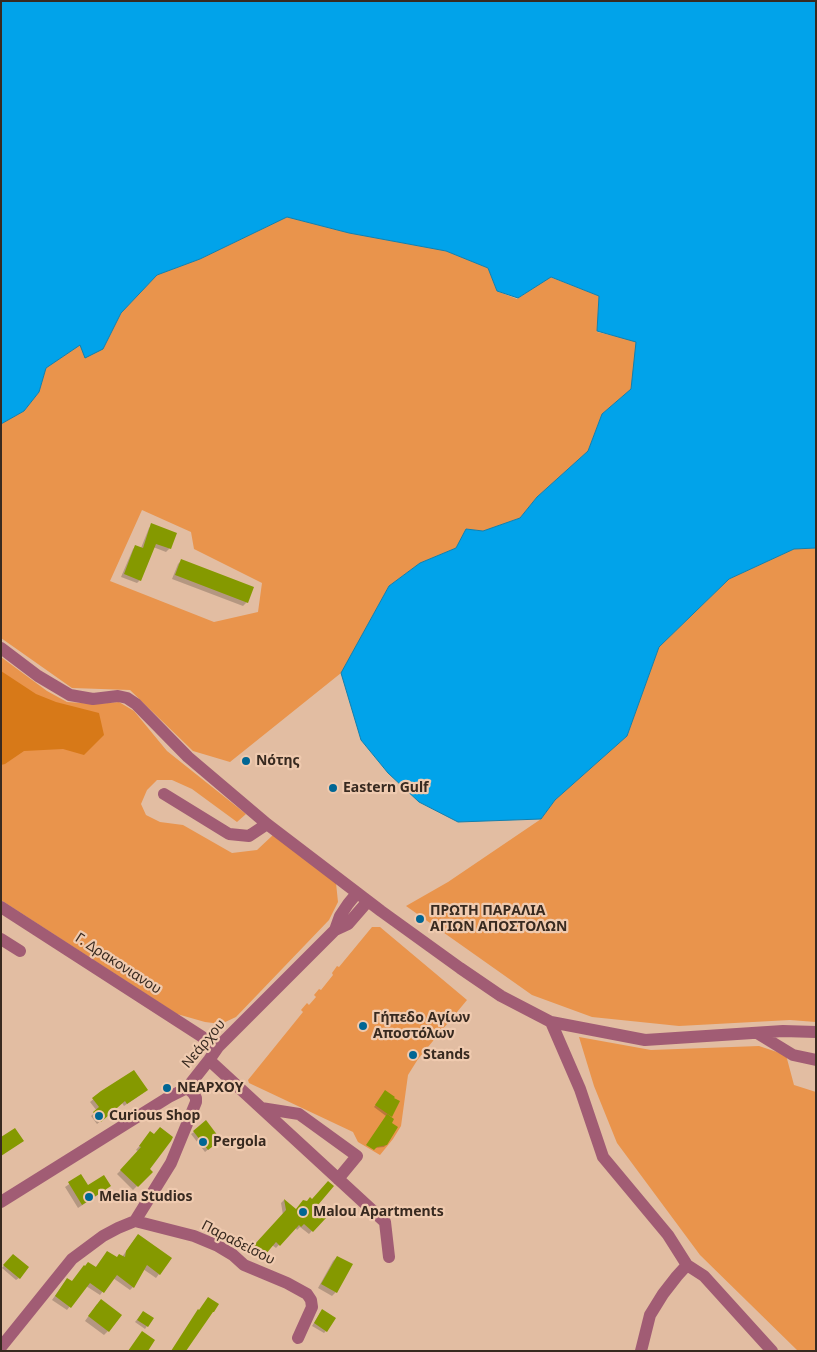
<!DOCTYPE html>
<html>
<head>
<meta charset="utf-8">
<style>
  body { margin:0 }
  #map { position:relative; width:817px; height:1352px; overflow:hidden; background:#e2bda2; font-family:"Noto Sans",sans-serif }
  canvas { display:block }
  .frame { position:absolute; inset:0; border:2px solid #382a20; pointer-events:none }
</style>
</head>
<body>
<div id="map">
<canvas width="817" height="1352"></canvas>
<div class="frame"></div>
</div>
<script>
const ctx = document.querySelector('canvas').getContext('2d');
ctx.lineJoin = 'round';
function fillPath(path, color) { ctx.fillStyle = color; ctx.fill(path, 'evenodd'); }
const toPath = rows => new Path2D(rows.map(r => 'M' + r).join(''));
function trace(path, color, width, dash) { ctx.strokeStyle = color; ctx.lineWidth = width; ctx.lineCap = dash ? 'butt' : 'round'; ctx.setLineDash(dash || []); ctx.stroke(path); }
function write(font, color, halo, rows, align = 'center') {
  ctx.font = font + ' "Noto Sans",sans-serif'; ctx.lineWidth = 4.5; ctx.setLineDash([]); ctx.textBaseline = 'middle'; ctx.strokeStyle = halo; ctx.fillStyle = color; for (const [text, x, y, turn = 0] of rows) {
    ctx.save(); ctx.translate(x, y); ctx.rotate((+turn || 0) * Math.PI / 180); ctx.textAlign = isNaN(turn) ? turn : align; if (halo) ctx.strokeText(text, 0, 0); ctx.fillText(text, 0, 0); ctx.restore();
  }
}
fillPath(toPath([
  [287,217,349,233,446,251,488,268,497,291,517,299,550,277,599,296,597,332,637,341,631,389,602,414,588,451,537,497,520,518,483,531,466,529,456,548,420,563,389,586,341,673,230,762,193,751,130,690,72,688,1,638,1,424,24,411,39,392,46,368,81,344,103,349,121,313,157,275,200,259],
  [142,510,191,532,194,549,262,583,258,612,214,622,110,581],
  [816,548,816,1022,790,1020,679,1026,592,1017,532,995,406,906,448,882,541,819,555,800,627,736,659,647,729,579,794,549],
  [1,657,47,691,67,702,96,704,119,702,134,711,167,751,246,814,237,822,192,789,172,780,157,780,147,790,141,804,146,815,160,822,183,825,232,853,257,850,273,835,336,883,338,902,329,920,236,1017,221,1024,205,1022,177,1014,1,900],
  [372,927,380,927,467,1000,418,1059,408,1075,401,1126,393,1139,380,1155,358,1142,353,1132,249,1083,248,1080,303,1012,301,1010,307,1003,309,1005,316,997,314,995,319,989,321,990,333,975,332,973,337,966,339,967],
  [579,1037,651,1050,759,1046,786,1055,794,1085,816,1092,816,1351,798,1351,700,1255,617,1143,594,1086]
]), '#e9944c');
fillPath(toPath([
  [1,671,36,694,56,702,99,713,104,735,84,755,63,749,24,751,5,764,1,765]
]), '#d77918');
const water = toPath([
  [1,1,816,1,816,548,794,549,729,579,659,647,627,736,555,800,541,819,458,822,419,802,388,773,361,740,341,673,389,586,420,563,456,548,466,529,483,531,520,518,537,497,588,451,602,414,631,389,636,342,597,331,599,296,551,277,518,298,497,291,488,268,446,251,349,233,287,217,200,259,157,275,121,313,103,349,85,358,80,345,46,368,39,392,24,411,1,424,1,1]
]);
fillPath(water, '#01a3ea');
trace(water, '#127fad', 1);
fillPath(toPath([
  [152,525,170,548,166,552,153,547,140,580,137,583,121,577,133,549,136,546,141,548,149,528],
  [182,560,247,602,243,606,172,579,178,564],
  [102,1092,143,1093,124,1106,122,1103,97,1124,91,1116,97,1111,90,1102],
  [384,1094,391,1116,390,1117,386,1145,384,1147,374,1148,386,1116,374,1107],
  [194,1132,217,1142,205,1152,191,1134],
  [153,1135,148,1169,151,1172,133,1190,117,1174,139,1152,136,1150,147,1137],
  [81,1176,88,1187,109,1186,105,1190,78,1208,65,1187],
  [284,1200,296,1210,316,1205,318,1213,324,1218,309,1234,300,1227,297,1230,295,1227,276,1248,272,1245,260,1257,252,1249,283,1215,281,1203],
  [135,1239,159,1274,156,1278,143,1269,133,1287,130,1290,113,1278,100,1295,86,1286,67,1310,52,1300,64,1283,71,1283,84,1266,95,1268,104,1256,116,1258,122,1257],
  [13,1255,19,1278,16,1280,2,1268],
  [337,1257,336,1292,332,1296,318,1288,333,1261],
  [97,1304,108,1331,104,1335,85,1321],
  [143,1312,147,1326,145,1329,135,1322],
  [320,1313,326,1331,324,1333,312,1326]
]), '#0003');
fillPath(toPath([
  [151,523,177,533,171,549,156,544,141,581,124,574,135,545,143,548],
  [181,559,254,587,248,603,175,575],
  [134,1070,148,1090,127,1104,125,1101,101,1122,93,1112,99,1107,92,1098,101,1091],
  [385,1090,395,1097,394,1098,400,1101,392,1117,375,1105],
  [387,1114,394,1119,392,1123,398,1127,387,1145,377,1147,374,1150,366,1145],
  [206,1120,221,1140,208,1150,193,1131],
  [160,1127,173,1137,171,1141,150,1169,153,1172,138,1187,120,1170,141,1147,139,1146,150,1131,154,1134],
  [15,1128,24,1141,1,1156,1,1137],
  [81,1174,88,1185,104,1175,111,1186,82,1205,68,1182],
  [328,1181,334,1186,318,1205,323,1209,320,1213,326,1218,313,1232,304,1224,301,1227,299,1225,280,1246,276,1242,265,1255,254,1245,286,1210,284,1199,296,1209,303,1200,307,1201,310,1197,312,1199],
  [138,1234,172,1258,160,1275,147,1265,134,1288,117,1275,104,1293,90,1283,71,1308,55,1296,67,1278,72,1281,84,1265,85,1266,88,1262,96,1267,107,1251,117,1257,119,1254,125,1257,126,1251],
  [13,1254,29,1267,20,1279,3,1265],
  [337,1256,353,1264,337,1293,321,1284],
  [208,1297,219,1304,214,1312,213,1312,186,1351,171,1351,198,1309,199,1310],
  [101,1299,122,1315,109,1332,88,1316],
  [322,1309,336,1318,327,1332,314,1323],
  [143,1311,154,1318,148,1327,137,1320],
  [142,1331,155,1340,148,1351,128,1351]
]), '#859900');
trace(toPath([
  [1,648,38,676,70,695,93,699,118,696,127,698,136,704,188,757,267,824,381,911,460,968,501,996,551,1022,645,1040,783,1031,816,1032],
  [164,794,229,834,249,836,267,824],
  [1,907,218,1047],
  [335,930,340,916,348,904,357,893],
  [1,939,20,951],
  [551,1022,580,1089,603,1157,668,1235,687,1265,704,1276,772,1351],
  [757,1033,793,1055,816,1060],
  [209,1060,385,1222,389,1257],
  [261,1108,299,1114,357,1156,338,1179],
  [1,1202,169,1097,187,1088,209,1060,218,1047,335,930,348,924,368,901],
  [135,1221,194,1236,218,1246,233,1255,244,1265,287,1283,307,1294,311,1300,312,1307,298,1338],
  [1,1347,72,1259,103,1236,118,1228,135,1221,171,1163,196,1102,196,1098,193,1093,187,1088],
  [641,1351,650,1315,663,1294,677,1276,687,1265]
]), '#a15c74', 12);
for (const [x, y, r, color] of [
  [246,761,5,"#006694"],
  [333,788,5,"#006694"],
  [420,919,5,"#006694"],
  [363,1026,5,"#006694"],
  [413,1055,5,"#006694"],
  [167,1088,5,"#006694"],
  [99,1116,5,"#006694"],
  [203,1142,5,"#006694"],
  [89,1197,5,"#006694"],
  [303,1212,5,"#006694"]
]) { const dot = new Path2D(); dot.arc(x, y, r, 0, 2 * Math.PI); ctx.fillStyle = color; ctx.fill(dot); trace(dot, '#efcaaf', 2); }
write('bold 14px', '#382a20', '#efcaaf', [
  ["Νότης",256,761],
  ["Eastern Gulf",343,788],
  ["ΠΡΩΤΗ ΠΑΡΑΛΙΑ",430,911],
  ["ΑΓΙΩΝ ΑΠΟΣΤΟΛΩΝ",430,927],
  ["Γήπεδο Αγίων",373,1018],
  ["Αποστόλων",373,1034],
  ["Stands",423,1055],
  ["ΝΕΑΡΧΟΥ",177,1088],
  ["Curious Shop",109,1116],
  ["Pergola",213,1142],
  ["Melia Studios",99,1197],
  ["Malou Apartments",313,1212]
], 'left');
write('14px', '#382a20', '#efcaaf', [
  ["Γ. Δρακονιανου",118,964,33],
  ["Νεάρχου",204,1044,-50],
  ["Παραδείσου",238,1243,27]
]);
</script>
</body>
</html>
